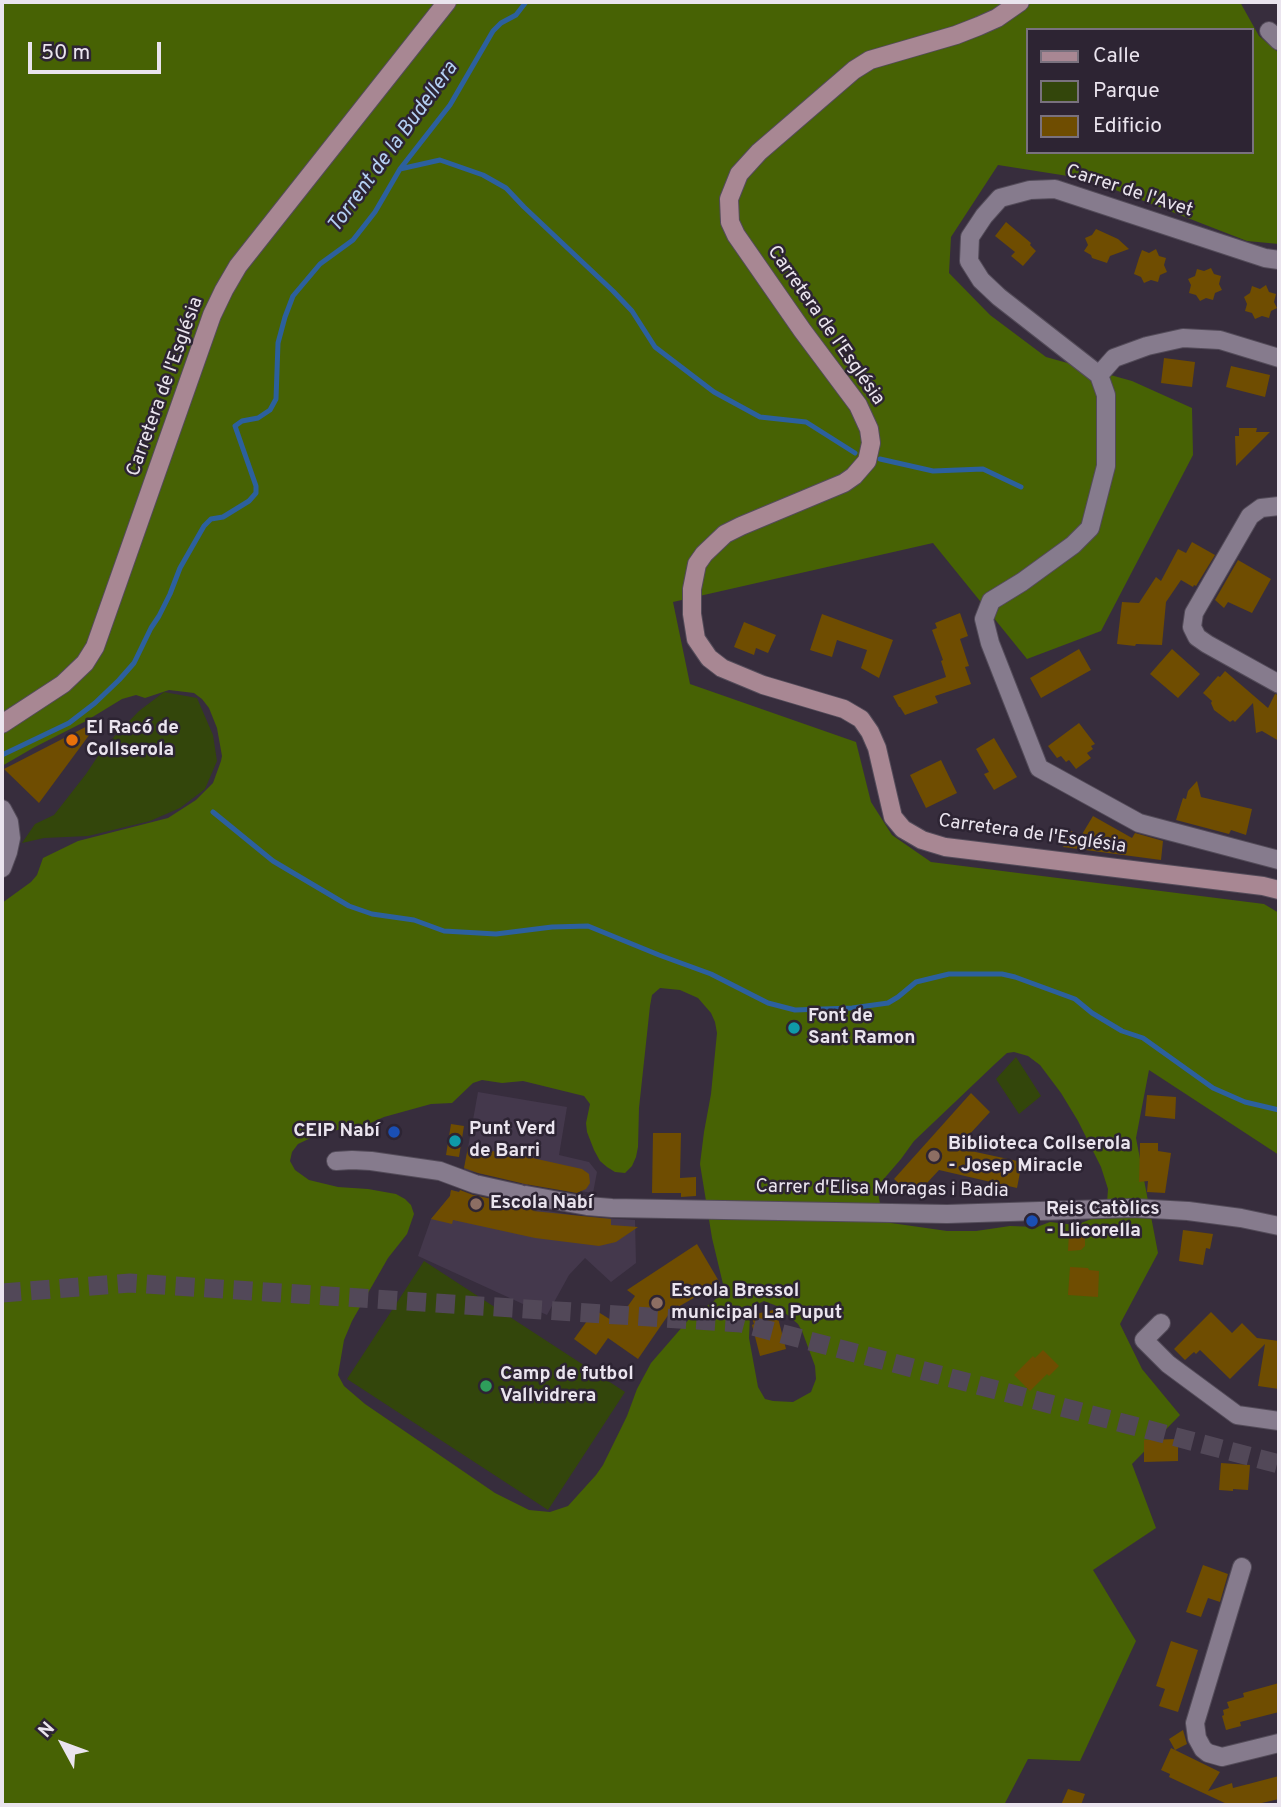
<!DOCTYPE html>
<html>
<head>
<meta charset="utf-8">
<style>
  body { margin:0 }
  #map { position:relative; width:1281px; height:1807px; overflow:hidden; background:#372d3d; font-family:Overpass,sans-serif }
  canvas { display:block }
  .frame { position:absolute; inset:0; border:4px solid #eae4ee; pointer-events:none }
  .legend { position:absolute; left:1026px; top:28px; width:228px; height:126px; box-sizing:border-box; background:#2d2433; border:2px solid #79717e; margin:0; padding:9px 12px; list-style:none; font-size:21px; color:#eae4ee }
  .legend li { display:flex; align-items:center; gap:14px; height:35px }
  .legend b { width:35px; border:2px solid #79717e }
  .north { position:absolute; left:28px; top:1709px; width:70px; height:70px; -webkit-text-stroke:5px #2d2433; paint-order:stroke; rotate:311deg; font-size:19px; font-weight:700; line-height:28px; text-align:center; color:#eae4ee }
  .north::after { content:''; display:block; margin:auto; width:24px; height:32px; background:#eae4ee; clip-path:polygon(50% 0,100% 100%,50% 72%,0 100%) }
  .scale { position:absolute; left:28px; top:42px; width:133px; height:32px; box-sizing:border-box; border:4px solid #eae4ee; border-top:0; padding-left:9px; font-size:21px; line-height:24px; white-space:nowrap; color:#eae4ee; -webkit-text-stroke:5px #2d2433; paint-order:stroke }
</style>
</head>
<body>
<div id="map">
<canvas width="1281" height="1807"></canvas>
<div class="frame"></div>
<ul class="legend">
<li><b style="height:9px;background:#a88793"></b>Calle</li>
<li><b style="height:19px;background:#33460b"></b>Parque</li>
<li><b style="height:19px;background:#6f4d01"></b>Edificio</li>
</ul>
<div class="north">N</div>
<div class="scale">50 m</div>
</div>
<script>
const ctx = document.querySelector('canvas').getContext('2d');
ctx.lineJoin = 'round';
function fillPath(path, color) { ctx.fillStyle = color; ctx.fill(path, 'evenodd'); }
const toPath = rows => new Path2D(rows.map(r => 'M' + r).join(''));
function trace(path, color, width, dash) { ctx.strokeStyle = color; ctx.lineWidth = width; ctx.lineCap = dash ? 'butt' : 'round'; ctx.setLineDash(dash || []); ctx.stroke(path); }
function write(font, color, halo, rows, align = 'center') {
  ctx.font = font + ' Overpass,sans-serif'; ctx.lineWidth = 5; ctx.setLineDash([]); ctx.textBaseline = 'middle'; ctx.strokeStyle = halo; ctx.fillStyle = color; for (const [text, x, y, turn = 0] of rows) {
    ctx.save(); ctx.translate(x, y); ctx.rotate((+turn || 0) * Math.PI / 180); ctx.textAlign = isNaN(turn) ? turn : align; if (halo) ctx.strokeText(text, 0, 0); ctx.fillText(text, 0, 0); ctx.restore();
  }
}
fillPath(toPath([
  [478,1092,567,1107,559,1155,589,1162,597,1172,593,1193,528,1183,524,1207,577,1216,635,1220,636,1263,611,1282,585,1258,569,1275,547,1315,418,1256,431,1219,450,1196,451,1190,518,1205,522,1182,464,1170]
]), '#44384c');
fillPath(toPath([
  [164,692,197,698,213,735,217,761,205,789,180,808,150,821,88,836,44,838,22,843,35,824,54,815,86,774,104,747,139,711],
  [1016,1057,1041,1096,1019,1114,996,1079],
  [424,1261,625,1392,548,1510,347,1379]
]), '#33460b');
fillPath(toPath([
  [2,2,1240,2,1259,36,1279,53,1279,244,1247,241,1087,179,998,165,951,237,949,273,990,315,1046,357,1132,381,1192,408,1193,455,1101,631,1027,659,933,543,673,602,690,684,856,742,871,802,892,835,931,862,1264,904,1279,913,1279,1155,1149,1070,1136,1138,1158,1253,1120,1324,1142,1369,1180,1415,1132,1464,1156,1528,1093,1570,1136,1641,1080,1761,1028,1759,1004,1805,2,1805,2,903,31,882,37,875,43,858,78,841,168,818,196,800,213,783,221,761,222,756,217,728,209,708,202,699,194,693,169,690,145,698,136,695,122,699,86,721,33,748,2,766],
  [1027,30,1251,30,1251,152,1027,152],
  [660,988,680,990,698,998,711,1013,715,1022,717,1033,716,1043,711,1094,704,1132,700,1164,712,1238,723,1284,720,1293,714,1301,690,1318,651,1363,637,1389,627,1416,603,1465,596,1475,568,1506,550,1512,529,1510,495,1493,365,1404,344,1386,338,1375,344,1340,352,1321,388,1258,407,1234,414,1214,411,1205,405,1199,396,1194,368,1189,338,1187,309,1180,295,1170,290,1161,292,1152,298,1144,317,1135,345,1128,366,1125,384,1117,431,1104,452,1103,473,1083,482,1080,502,1083,523,1081,584,1096,590,1104,586,1123,587,1132,594,1150,600,1161,607,1167,615,1172,625,1173,632,1166,636,1157,638,1147,639,1108,650,1006,652,995],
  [1014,1052,1028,1056,1040,1065,1061,1093,1078,1121,1101,1167,1108,1189,1107,1203,1094,1218,1076,1225,1050,1222,1037,1227,1010,1226,976,1231,947,1231,891,1223,884,1220,882,1214,878,1193,878,1186,882,1181,901,1159,914,1141,996,1063,1007,1053],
  [764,1301,777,1306,798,1324,802,1331,815,1366,816,1379,811,1392,793,1402,773,1401,765,1399,758,1387,749,1338,750,1315,758,1304]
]), '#476204');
trace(toPath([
  [400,169,440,160,483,175,506,188,524,207,613,291,632,311,655,347,714,392,760,417,806,422,855,453],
  [880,459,933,471,983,469,1021,487],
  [2,755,69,723,95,703,119,680,134,663,151,628,159,616,170,594,180,568,204,526,211,519,223,517,249,501,256,493,256,486,235,426,242,421,258,418,270,410,276,399,278,343,285,317,293,296,320,264,353,240,375,212,400,169,450,105,493,31,501,23,516,15,526,2],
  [213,812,273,861,349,906,372,914,414,920,444,931,496,934,552,927,588,926,659,955,711,974,768,1003,795,1010,852,1008,888,1003,898,997,916,982,949,974,1002,974,1015,977,1075,999,1092,1013,1122,1031,1143,1038,1213,1088,1245,1102,1279,1110]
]), '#2c609e', 5);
fillPath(toPath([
  [1006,222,1031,243,1030,245,1036,251,1023,266,1011,256,1015,252,995,236],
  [1096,229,1118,239,1129,249,1110,256,1107,263,1092,258,1091,255,1084,251,1088,245,1085,238,1092,235],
  [1156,249,1159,256,1166,258,1164,265,1167,272,1160,275,1158,282,1151,280,1144,283,1141,277,1134,274,1139,258,1142,250,1149,253],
  [1211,268,1214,274,1221,276,1219,284,1222,290,1215,293,1213,300,1206,298,1200,301,1196,295,1189,293,1191,285,1188,279,1195,276,1197,269,1204,271],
  [1266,285,1269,292,1276,294,1274,302,1277,308,1271,311,1269,318,1262,316,1255,319,1252,313,1245,311,1247,304,1244,297,1250,293,1252,286,1260,289],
  [1164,358,1195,362,1192,387,1161,383],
  [1231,366,1270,375,1265,397,1226,387],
  [1239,428,1257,428,1256,432,1270,432,1236,466,1235,436,1239,436],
  [1192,542,1215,555,1196,586,1194,585,1193,587,1181,580,1166,602,1162,645,1136,644,1135,646,1117,644,1122,602,1139,603,1156,577,1161,581,1178,549,1186,553],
  [1238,560,1271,579,1252,613,1228,602,1224,608,1215,600],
  [960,613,968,636,960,639,969,666,965,667,971,684,935,696,938,703,905,715,900,707,899,707,893,696,946,677,941,661,943,660,932,630,937,628,935,623],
  [822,614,893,640,879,678,861,668,867,650,837,640,832,657,810,650],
  [744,622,776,635,768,653,756,648,754,655,734,647],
  [1079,649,1091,670,1041,698,1030,678],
  [1172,649,1200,674,1178,698,1150,674],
  [1225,671,1268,708,1275,694,1279,695,1279,741,1262,731,1256,733,1253,703,1235,722,1233,720,1230,722,1214,710,1211,703,1212,701,1203,693,1218,676,1220,677],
  [101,719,39,803,4,769],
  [1079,723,1095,744,1091,746,1093,749,1087,753,1091,758,1076,769,1069,760,1066,762,1061,756,1057,758,1048,746],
  [994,738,1017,777,994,790,984,774,989,772,976,749],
  [941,760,957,793,926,808,910,775],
  [1197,781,1201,797,1252,809,1246,835,1231,830,1229,834,1176,820,1183,798,1186,799,1188,791],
  [1093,816,1132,838,1135,833,1163,841,1161,860,1063,847,1071,831,1081,836],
  [971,1093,990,1112,957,1148,1022,1162,1017,1188,939,1170,914,1197,894,1179],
  [1147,1095,1176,1097,1175,1119,1145,1116],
  [451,1124,464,1126,459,1157,446,1155],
  [653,1133,681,1133,680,1178,696,1177,696,1196,681,1197,681,1193,652,1193],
  [1140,1143,1158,1143,1158,1151,1171,1153,1165,1193,1147,1192,1148,1181,1139,1182],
  [468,1147,528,1157,582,1169,589,1174,590,1183,586,1189,577,1193,525,1184,478,1173,464,1168],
  [451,1190,459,1192,460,1190,473,1195,539,1209,533,1211,611,1219,611,1225,638,1227,616,1242,599,1246,535,1238,453,1220,452,1224,431,1219,450,1196],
  [1183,1230,1213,1234,1210,1249,1206,1248,1203,1265,1179,1261],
  [1069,1233,1085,1233,1085,1246,1081,1250,1068,1251],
  [697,1244,720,1283,671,1311,638,1359,608,1338,596,1355,574,1339,595,1310,616,1323,635,1296,627,1290],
  [1070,1267,1088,1268,1089,1270,1099,1271,1098,1297,1068,1295],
  [773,1310,775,1319,778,1318,786,1349,760,1356,752,1325,754,1324,751,1315],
  [1211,1312,1232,1333,1242,1323,1257,1338,1279,1341,1279,1389,1258,1386,1265,1344,1230,1379,1200,1350,1196,1354,1194,1352,1185,1360,1174,1349],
  [1043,1350,1059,1366,1049,1376,1047,1374,1030,1391,1014,1375,1033,1356,1035,1358],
  [1178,1439,1178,1461,1144,1462,1144,1440],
  [1221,1463,1250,1465,1248,1490,1233,1489,1233,1491,1219,1490],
  [1203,1565,1228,1574,1220,1602,1208,1598,1201,1617,1186,1612],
  [1171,1641,1198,1650,1178,1712,1159,1706,1165,1689,1156,1686],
  [1279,1683,1279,1712,1240,1722,1241,1726,1226,1730,1222,1716,1224,1715,1223,1710,1229,1708,1227,1702,1244,1697,1243,1693],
  [1183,1730,1187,1744,1175,1750,1169,1739],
  [1171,1748,1220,1772,1208,1791,1232,1783,1233,1788,1279,1776,1279,1799,1253,1805,1229,1805,1169,1777,1170,1774,1161,1770],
  [1068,1789,1085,1794,1081,1805,1061,1805]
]), '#6f4d01');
trace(toPath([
  [2,1293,130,1283,741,1323,1279,1464]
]), '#524858', 19, [19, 10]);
const minor = toPath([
  [1269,31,1279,41],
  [1279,358,1220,340,1183,338,1147,346,1114,358,1099,375,1106,395,1106,466,1090,528,1073,545,1022,582,991,601,984,619,990,643,1039,768,1139,823,1279,860],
  [1099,375,999,297,981,280,969,261,970,237,984,216,1000,198,1030,190,1055,189,1265,258,1279,260],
  [1279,506,1261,508,1250,516,1194,613,1192,627,1197,637,1207,644,1279,684],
  [2,809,9,822,11,838,8,852,2,868],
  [336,1161,352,1160,371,1161,440,1171,475,1184,520,1194],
  [526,1195,587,1206,612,1208,947,1214,1133,1208,1188,1211,1241,1218,1279,1226],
  [1161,1323,1144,1340,1168,1364,1237,1415,1279,1421],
  [1242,1567,1195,1723,1197,1738,1203,1749,1208,1753,1222,1757,1279,1743]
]);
const secondary = toPath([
  [1020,2,997,18,979,26,956,35,870,60,854,70,759,152,739,174,729,199,730,222,736,235,802,330,858,405,869,429,871,443,867,461,854,476,844,483,741,526,725,534,704,554,697,564,692,589,692,614,696,639,709,658,722,668,763,685,844,709,861,719,870,732,877,748,893,817,903,829,922,840,945,847,1263,886,1279,890],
  [2,724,63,684,85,663,95,647,212,315,224,290,238,266,447,2]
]);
trace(minor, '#534b59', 20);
trace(secondary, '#534b59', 20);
trace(minor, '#867b8d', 18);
trace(secondary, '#a88793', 18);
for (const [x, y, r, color] of [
  [72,740,7,"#e8710a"],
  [794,1028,7,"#0f9aa8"],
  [394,1132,7,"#1a4fb4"],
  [455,1141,7,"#0f9aa8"],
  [934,1156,7,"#8d6e63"],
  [476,1204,7,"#8d6e63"],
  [1032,1221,7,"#1a4fb4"],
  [657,1303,7,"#8d6e63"],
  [486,1386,7,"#2e9e5b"]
]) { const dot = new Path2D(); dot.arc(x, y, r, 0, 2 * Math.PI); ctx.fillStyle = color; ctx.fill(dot); trace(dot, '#2d2433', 2.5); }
write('19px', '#eae4ee', '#2d2433', [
  ["Carrer de l'Avet",1129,192,18],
  ["Carretera de l'Església",825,326,55],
  ["Carretera de l'Església",166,387,-70],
  ["Carretera de l'Església",1032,835,8],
  ["Carrer d'Elisa Moragas i Badia",882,1190,1]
]);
write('bold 19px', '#eae4ee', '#2d2433', [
  ["El Racó de",86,729],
  ["Collserola",86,751],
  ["Font de",808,1017],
  ["Sant Ramon",808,1039],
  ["Punt Verd",469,1130],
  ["de Barri",469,1152],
  ["CEIP Nabí",380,1132,"right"],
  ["Biblioteca Collserola",948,1145],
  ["- Josep Miracle",948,1167],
  ["Escola Nabí",490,1204],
  ["Reis Catòlics",1046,1210],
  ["- Llicorella",1046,1232],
  ["Escola Bressol",671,1292],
  ["municipal La Puput",671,1314],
  ["Camp de futbol",500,1375],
  ["Vallvidrera",500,1397]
], 'left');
write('italic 21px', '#b4cff3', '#2d2433', [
  ["Torrent de la Budellera",394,148,-54]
]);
</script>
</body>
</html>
